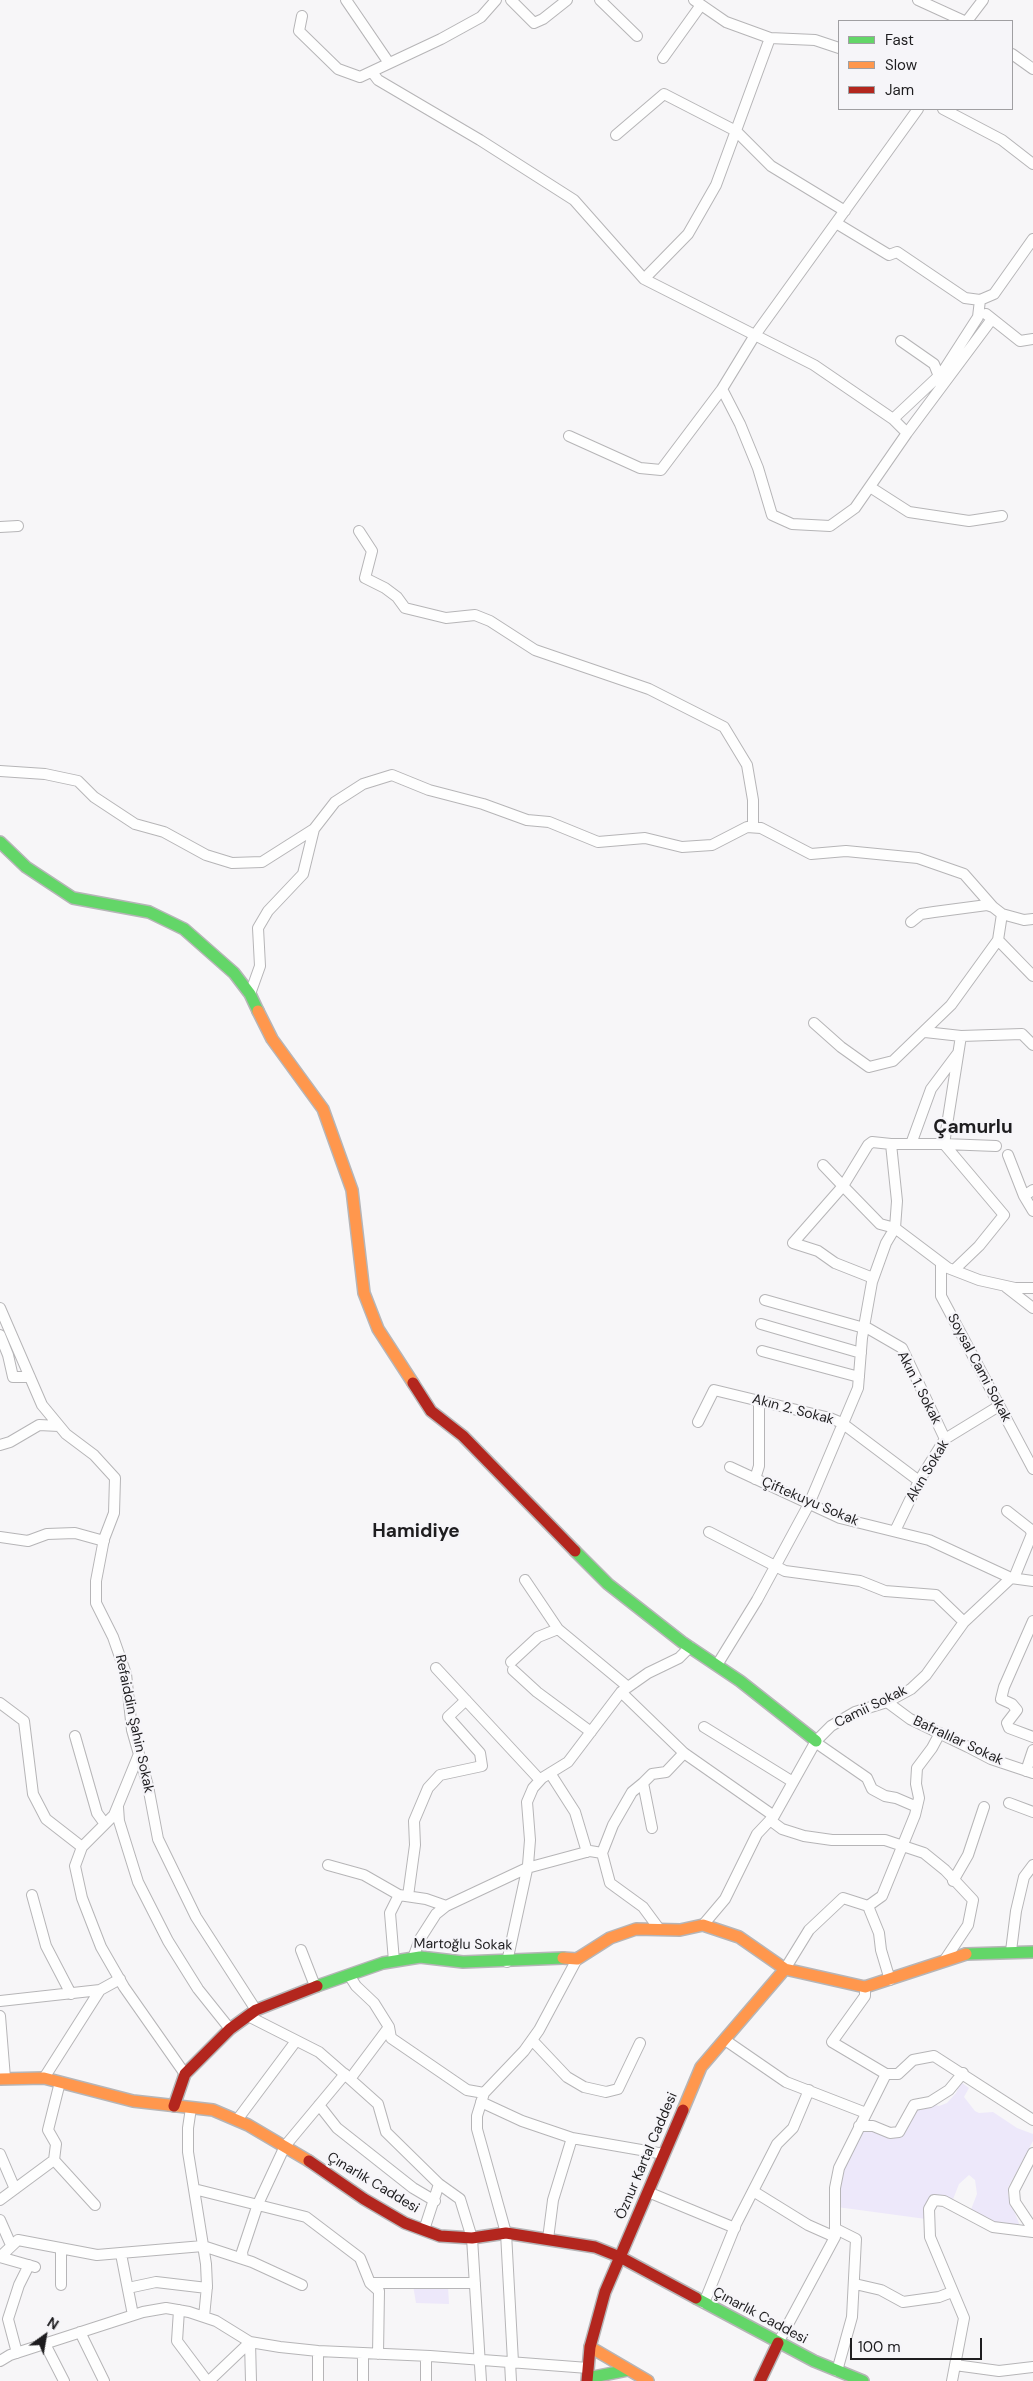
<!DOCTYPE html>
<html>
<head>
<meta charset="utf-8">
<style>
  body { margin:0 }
  #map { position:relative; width:1033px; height:2381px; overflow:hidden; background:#f7f6f8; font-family:"DM Sans",sans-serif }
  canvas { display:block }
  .legend { position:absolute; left:838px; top:20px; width:175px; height:90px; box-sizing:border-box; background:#f6f5f9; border:1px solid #a09fa2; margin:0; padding:6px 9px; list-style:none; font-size:15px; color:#1e1d1f }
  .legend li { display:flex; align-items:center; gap:10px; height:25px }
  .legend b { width:25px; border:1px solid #a09fa2 }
  .north { position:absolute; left:20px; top:2311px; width:50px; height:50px; -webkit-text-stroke:4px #f6f5f9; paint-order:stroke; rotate:32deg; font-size:14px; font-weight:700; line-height:20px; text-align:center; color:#1e1d1f }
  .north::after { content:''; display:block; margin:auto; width:18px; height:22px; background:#1e1d1f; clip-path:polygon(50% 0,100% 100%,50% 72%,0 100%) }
  .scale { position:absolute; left:850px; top:2338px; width:132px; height:22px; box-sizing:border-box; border:2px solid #1e1d1f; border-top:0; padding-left:6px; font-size:15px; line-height:18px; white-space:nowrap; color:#1e1d1f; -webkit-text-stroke:4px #f6f5f9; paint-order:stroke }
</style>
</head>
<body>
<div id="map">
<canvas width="1033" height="2381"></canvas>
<ul class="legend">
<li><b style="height:6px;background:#63d668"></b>Fast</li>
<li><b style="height:6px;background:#ff974d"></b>Slow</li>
<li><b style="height:6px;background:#b3261e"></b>Jam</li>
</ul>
<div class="north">N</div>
<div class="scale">100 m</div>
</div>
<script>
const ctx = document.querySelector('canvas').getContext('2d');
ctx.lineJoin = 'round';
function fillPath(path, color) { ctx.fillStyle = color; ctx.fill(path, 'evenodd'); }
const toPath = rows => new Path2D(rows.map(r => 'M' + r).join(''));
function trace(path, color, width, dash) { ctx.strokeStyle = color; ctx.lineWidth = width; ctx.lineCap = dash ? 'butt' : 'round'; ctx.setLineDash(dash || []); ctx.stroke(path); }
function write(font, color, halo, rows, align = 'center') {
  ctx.font = font + ' "DM Sans",sans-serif'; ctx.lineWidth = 4.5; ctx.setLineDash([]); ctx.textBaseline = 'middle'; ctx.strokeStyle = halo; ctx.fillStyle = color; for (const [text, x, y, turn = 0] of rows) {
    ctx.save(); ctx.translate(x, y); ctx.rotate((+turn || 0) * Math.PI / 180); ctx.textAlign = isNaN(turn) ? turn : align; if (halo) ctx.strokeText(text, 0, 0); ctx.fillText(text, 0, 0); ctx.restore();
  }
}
fillPath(toPath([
  [961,2082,969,2088,964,2097,975,2111,979,2113,993,2112,1017,2128,1033,2134,1033,2141,1008,2188,1008,2195,1020,2226,995,2224,970,2212,977,2194,975,2180,969,2175,959,2184,952,2202,936,2195,926,2219,837,2207,843,2169,860,2134,867,2129,899,2137,915,2107,932,2104,939,2106,947,2103,956,2093],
  [413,2285,448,2286,449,2304,416,2303]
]), '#ede8fa');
const street = toPath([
  [346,0,389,63],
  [511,0,534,23,543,19,567,0],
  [600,0,637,36],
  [694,0,726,22,770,38,815,40,839,48],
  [918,0,964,21],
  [302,16,299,31,338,69,360,77,441,39,481,17,496,0],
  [967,21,983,0],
  [1012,54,1033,69],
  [663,58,701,5],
  [372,72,378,80,480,140,574,200,644,279,814,365,893,419,907,433],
  [918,109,755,335,722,389,740,424,758,468,772,515,792,524,830,526,855,508,907,433,992,319],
  [943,109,1002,140,1033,164],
  [616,135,664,94,736,131,771,166,845,211],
  [836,223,889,255,897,252,965,298,980,300,994,294,1033,239],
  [644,279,688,234,716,185,770,38],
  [986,314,1020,341,1033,339],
  [901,341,934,364,940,379],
  [893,419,942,373,978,317,980,300],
  [569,436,640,468,661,470,722,389],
  [870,487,909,512,969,521,1002,516],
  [0,527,18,526],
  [359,531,372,551,365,578,385,588,397,597,405,608,446,618,475,615,490,621,535,650,649,689,724,727,747,765,753,800,753,827],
  [0,771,45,774,78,781,94,797,135,824,164,832,206,855,232,863,262,862,314,829],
  [911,922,921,914,934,912,987,905,993,907],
  [998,940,1033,976],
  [250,994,260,966,258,928,268,911,303,874,314,829,335,802,363,784,392,775,429,790,483,804,527,820,549,822,598,842,645,838,682,847,712,845,747,827,761,828,811,854,846,851,918,858,964,874,993,907,1002,914],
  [814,1023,841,1047,869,1067,893,1061,951,1005,998,940,1002,914,1024,920,1033,919],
  [961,1036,1022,1034,1033,1045],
  [911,1144,931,1089,958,1053],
  [944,1144,1004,1215,979,1246,954,1270],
  [944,1144,996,1146],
  [1008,1155,1024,1196],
  [823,1165,843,1186,868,1145,872,1142,891,1144,944,1144,961,1036,925,1032],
  [1033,1190,1024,1196,1033,1211],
  [941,1263,941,1296,1033,1469],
  [873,1278,835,1263,818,1251,793,1243,843,1186,880,1224,895,1228,948,1268,979,1280,1015,1288,1033,1288],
  [1006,1287,1033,1308],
  [765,1300,864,1328],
  [0,1308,42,1405,66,1434,94,1455,115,1478,114,1513,104,1539,96,1581,96,1603,113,1637,126,1674,132,1730,148,1786,158,1839,196,1917,256,2010],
  [761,1324,861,1353],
  [864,1326,902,1348,945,1439],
  [0,1335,8,1355,13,1377,30,1377],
  [762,1351,859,1377],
  [698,1422,714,1390,830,1418,842,1423,919,1481],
  [0,1445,10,1442,39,1425,59,1426],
  [730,1467,840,1518,929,1540,1011,1578,1033,1581],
  [755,1479,759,1466,759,1401],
  [1007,1511,1030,1529,1032,1534,1014,1578],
  [895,1531,919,1481,945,1439,999,1406],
  [709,1532,785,1571,860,1581,885,1591,936,1595,964,1622],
  [0,1537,28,1541,47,1534,75,1533,104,1541],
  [525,1580,558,1629,628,1687],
  [1033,1621,1004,1687,1001,1699,1012,1704,1017,1710,1007,1723,1009,1728,1033,1737],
  [511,1662,538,1637,558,1629],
  [717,1665,757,1600,809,1504,858,1388,862,1338,872,1282,886,1243,895,1228,897,1201,891,1144],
  [436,1668,540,1780],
  [513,1670,537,1692,591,1732],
  [621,1692,684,1753,774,1816],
  [887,1702,910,1719,968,1747,991,1759,1033,1773],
  [0,1703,24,1721,33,1794,46,1819,82,1847],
  [704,1727,793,1782],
  [75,1736,97,1813,105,1824],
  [815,1742,867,1778,872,1789,885,1796,896,1798,917,1807],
  [139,1754,114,1815,82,1847,75,1866,82,1898,101,1947,124,1987,185,2074],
  [1026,1771,1033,1750],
  [550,1773,575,1812,587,1852],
  [643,1783,652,1774,666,1772,684,1753],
  [1009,1803,1033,1812],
  [118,1807,119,1821,138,1882,168,1941,198,1989,230,2029],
  [770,1820,782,1829,804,1836,832,1840,885,1840,924,1853,945,1870,973,1900,968,1925,944,1961],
  [602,1853,613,1825,632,1792,643,1783,652,1828],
  [328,1865,364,1875,399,1895,426,1899,446,1906],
  [953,1881,968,1855,984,1807],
  [32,1895,46,1946,71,1994],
  [408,1896,415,1845,414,1821,428,1788,440,1775,482,1766,480,1753,448,1717,466,1700],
  [868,1906,879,1933,881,1950,890,1980],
  [703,1925,725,1899,757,1834,774,1816,816,1741,831,1726,855,1712,887,1702,911,1689,926,1675,964,1622,1011,1578],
  [301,1950,315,1986],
  [1011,1951,1016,1911,1024,1877,1033,1865],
  [413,1958,420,1939,436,1914,446,1906,527,1868,590,1851,602,1853,610,1883,643,1907,660,1930],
  [394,1961,390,1913,399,1895],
  [507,1962,528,1865,530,1840,527,1802,533,1788,542,1778,568,1762,621,1692,648,1673,679,1658,690,1647],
  [785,1969,809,1930,843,1898,868,1906,882,1896,915,1815,919,1798,916,1784,917,1768,932,1748,940,1733],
  [349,1975,356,1986,374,2003,389,2027,391,2038,467,2090,484,2093],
  [865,1987,865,1996,832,2042,886,2074],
  [0,2001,100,1990,120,1979],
  [0,2016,5,2078],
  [248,2016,319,2052,350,2079,378,2104,386,2132,439,2184,460,2199,472,2238,481,2381],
  [532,2040,567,2077,584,2087,606,2092,618,2089,640,2043],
  [725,2040,786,2082,866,2113],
  [44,2078,100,1990],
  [350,2079,389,2027],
  [481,2102,522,2121,572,2138,664,2154],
  [319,2105,337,2128,413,2188,435,2201],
  [191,2108,188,2128,188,2152,206,2264,207,2286,204,2317],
  [237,2120,296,2041],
  [859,2126,873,2126,890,2133,899,2132,914,2105,930,2102,949,2090,963,2073],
  [1033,2153,1014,2190,1015,2202,1033,2229],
  [0,2154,15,2189],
  [54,2160,95,2205],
  [194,2189,306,2217,360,2258,370,2283,379,2291,378,2354],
  [753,2191,808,2225,835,2237],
  [648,2192,735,2228],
  [0,2200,54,2160,56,2144,48,2130,60,2082],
  [0,2220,11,2245],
  [836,2229,856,2239,852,2317,837,2371],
  [424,2230,439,2184],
  [548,2239,553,2200,572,2138],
  [61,2248,61,2285],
  [121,2254,133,2315],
  [0,2257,18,2240,97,2255,203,2246,252,2262,302,2285],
  [0,2257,35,2267],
  [243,2259,242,2252,258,2204,285,2146,345,2074],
  [370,2283,475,2283],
  [855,2284,881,2290,903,2302,939,2297,952,2292],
  [128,2288,156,2282,207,2288],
  [704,2303,736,2224,777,2144,793,2128,809,2090],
  [179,2310,177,2341,207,2381],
  [80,2332,104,2381],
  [250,2342,251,2381],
  [778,2343,835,2237,835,2188,839,2168,886,2074,898,2074,913,2060,934,2056,1033,2120],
  [45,2344,64,2381],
  [318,2351,318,2381],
  [17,2353,8,2319,19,2285,29,2265],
  [426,2356,426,2381],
  [0,2361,10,2355,143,2312,166,2308,189,2312,216,2321,250,2342,280,2347,318,2351,430,2356,588,2368],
  [510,2362,511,2381],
  [513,2362,506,2233,477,2129,477,2116,484,2093,524,2051,539,2030,577,1959],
  [955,2365,999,2371,1033,2367],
  [209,2381,250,2342],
  [363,2381,363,2353],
  [952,2381,964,2318,930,2237,929,2209,934,2200,944,2201,993,2227,1033,2232]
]);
const fast = toPath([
  [0,842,26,867,73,898,149,912,184,929,234,973,250,994,258,1011],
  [575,1551,608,1584,682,1642,740,1681,816,1741],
  [966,1954,1033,1952],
  [317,1986,383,1963,420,1957,463,1962,563,1958],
  [696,2298,814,2361,863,2381],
  [588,2378,628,2370]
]);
const slow = toPath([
  [258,1011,272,1039,323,1109,352,1190,364,1293,378,1329,413,1383],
  [563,1958,577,1959,610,1938,636,1929,680,1930,703,1925,739,1937,785,1969,865,1987,966,1954],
  [0,2079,44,2078,133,2101,213,2110,248,2125,309,2161],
  [683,2110,701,2067,785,1969],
  [590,2347,648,2381]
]);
const jam = toPath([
  [413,1383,431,1411,463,1436,575,1551],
  [174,2106,185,2074,230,2029,256,2010,317,1986],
  [309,2161,364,2199,405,2223,440,2236,472,2238,506,2233,595,2247,620,2257,696,2298],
  [587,2381,590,2347,605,2292,683,2110],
  [760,2381,778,2343]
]);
trace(street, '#b6b5b7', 12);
trace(fast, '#b6b5b7', 14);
trace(slow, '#b6b5b7', 14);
trace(jam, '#b6b5b7', 14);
trace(street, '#fefefe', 10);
trace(fast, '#63d668', 11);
trace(slow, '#ff974d', 11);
trace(jam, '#b3261e', 11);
write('14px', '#1e1d1f', '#f6f5f9', [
  ["Soysal Cami Sokak",979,1368,62],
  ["Akın 1. Sokak",919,1388,63],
  ["Akın 2. Sokak",793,1410,15],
  ["Akın Sokak",928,1471,-59],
  ["Çiftekuyu Sokak",810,1502,23],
  ["Camii Sokak",871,1707,-26],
  ["Refaiddin Şahin Sokak",134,1724,78],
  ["Bafralılar Sokak",958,1741,25],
  ["Martoğlu Sokak",463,1945,1],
  ["Öznur Kartal Caddesi",647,2156,-67],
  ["Çınarlık Caddesi",373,2183,31],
  ["Çınarlık Caddesi",760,2316,28]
]);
write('bold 19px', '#1e1d1f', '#f6f5f9', [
  ["Çamurlu",973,1128],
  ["Hamidiye",416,1532]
]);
</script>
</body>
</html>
